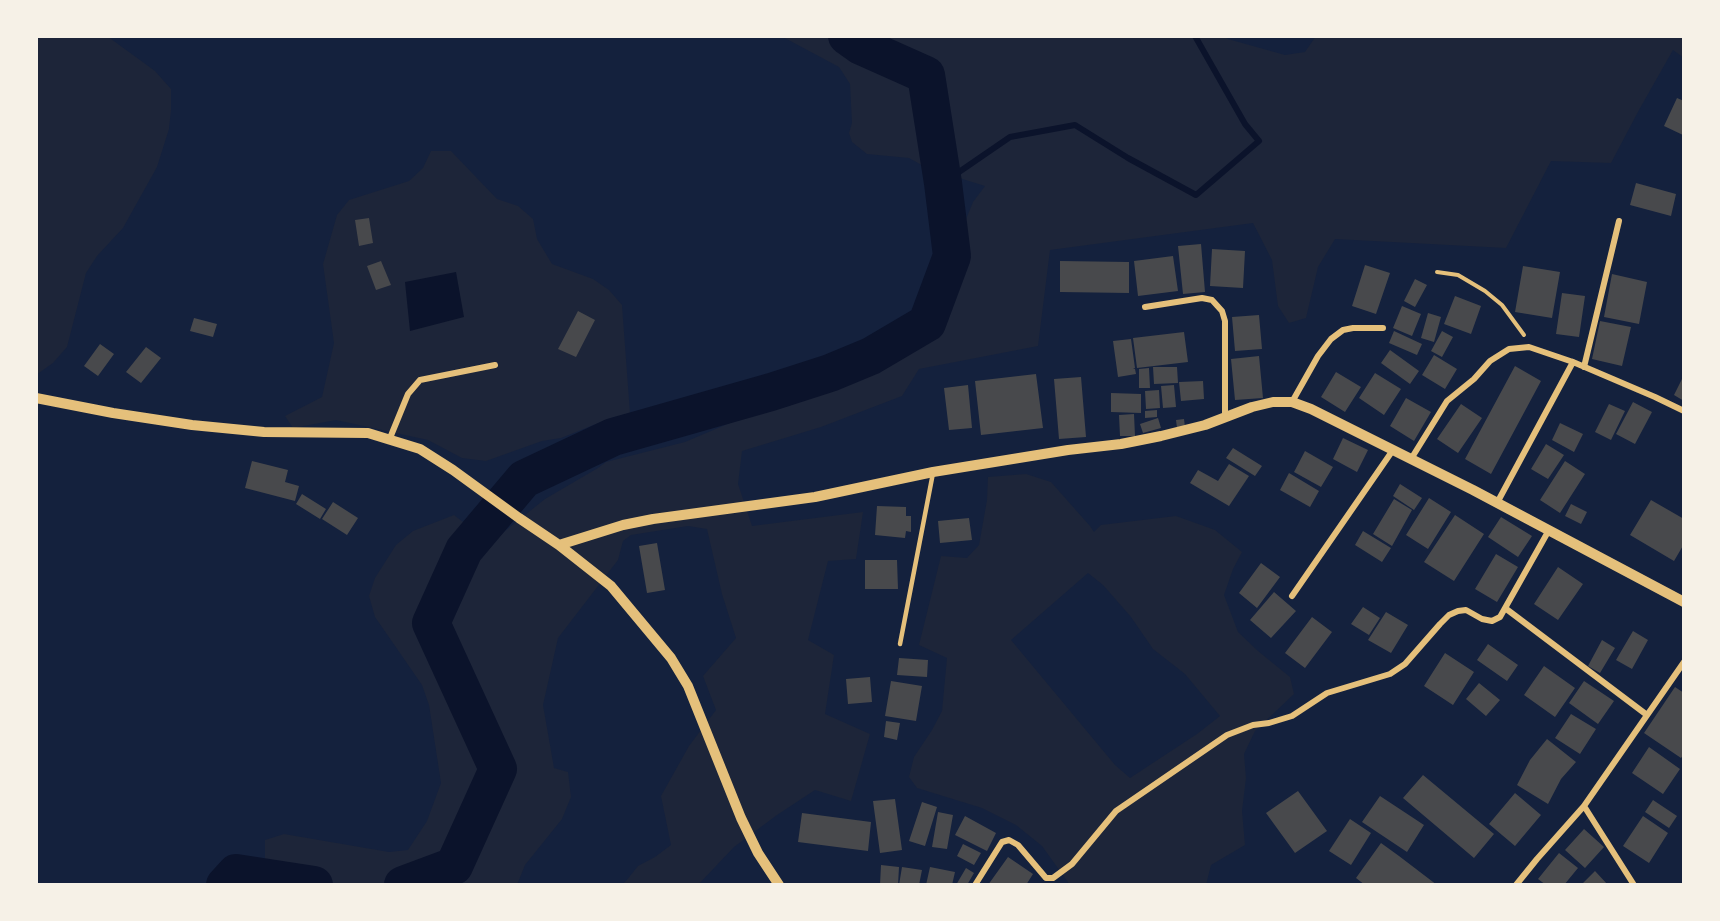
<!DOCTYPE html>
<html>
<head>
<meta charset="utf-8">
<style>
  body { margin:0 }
  #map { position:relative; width:1720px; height:921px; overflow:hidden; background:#14213d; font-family:"Noto Serif",serif }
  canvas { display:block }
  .frame { position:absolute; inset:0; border:38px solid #f6f1e7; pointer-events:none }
</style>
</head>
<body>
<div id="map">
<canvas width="1720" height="921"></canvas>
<div class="frame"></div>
</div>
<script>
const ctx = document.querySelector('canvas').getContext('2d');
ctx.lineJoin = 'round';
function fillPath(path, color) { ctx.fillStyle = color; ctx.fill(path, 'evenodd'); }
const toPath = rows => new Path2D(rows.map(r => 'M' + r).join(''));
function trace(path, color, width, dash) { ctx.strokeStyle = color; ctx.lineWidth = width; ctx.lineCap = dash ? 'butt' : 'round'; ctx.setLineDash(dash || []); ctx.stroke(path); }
fillPath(toPath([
  [36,36,107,36,155,71,171,89,171,110,169,129,157,167,123,228,97,256,86,273,67,347,53,363,36,375],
  [781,36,1224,36,1228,39,1285,55,1305,52,1316,36,1684,36,1684,58,1673,50,1639,110,1611,163,1551,161,1506,248,1335,239,1318,267,1306,318,1289,323,1278,306,1272,260,1253,223,1050,250,1038,346,919,369,902,396,821,427,742,451,738,484,752,526,863,512,856,559,828,561,808,640,834,655,825,714,870,734,851,801,815,790,777,815,734,847,698,885,621,885,626,881,638,866,655,857,671,845,661,796,689,746,716,710,703,676,736,638,722,594,707,529,688,526,631,535,623,541,618,560,558,638,543,705,554,768,568,772,571,797,562,819,525,865,517,885,273,885,265,861,265,840,284,834,389,852,408,850,427,821,441,783,429,705,422,685,375,617,369,596,375,578,396,545,413,531,454,515,490,543,545,499,598,468,606,462,685,442,744,417,789,406,926,334,957,283,959,244,964,224,973,202,985,186,927,168,909,158,867,154,852,142,849,133,852,123,850,84,839,67],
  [431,151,451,151,497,199,518,206,533,219,537,239,552,264,593,279,609,290,622,305,630,413,611,418,561,438,542,441,486,461,462,458,428,440,336,420,293,428,285,416,322,397,334,343,323,264,337,215,349,200,409,181,423,168],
  [1026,474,1051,482,1090,526,1094,532,1101,525,1176,516,1215,530,1242,552,1233,569,1224,595,1238,632,1258,651,1290,677,1294,694,1255,731,1244,754,1246,778,1242,811,1245,845,1211,865,1206,885,1070,885,1042,846,1016,825,982,808,917,788,909,777,914,757,932,730,942,711,947,658,919,645,941,556,967,558,979,545,987,500,988,477],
  [1088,573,1103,585,1131,617,1153,649,1185,674,1220,716,1197,734,1130,778,1115,765,1011,640]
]), '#1d2539');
fillPath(toPath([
  [456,272,464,317,410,331,405,282]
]), '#0b132b');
trace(toPath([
  [943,183,1010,137,1075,125,1128,158,1196,195,1259,141,1245,124,1195,36]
]), '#0b132b', 6);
trace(toPath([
  [225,885,236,873,314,885],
  [403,885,454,866,498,769,431,623,464,550,524,479,613,437,771,392,830,373,871,356,927,323,952,256,943,183,926,75,861,46,847,36]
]), '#0b132b', 38);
fillPath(toPath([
  [1677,98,1684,101,1683,135,1664,126],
  [1636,183,1676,194,1671,216,1630,205],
  [369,218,373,243,359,246,355,220],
  [1201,244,1205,292,1183,294,1178,246],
  [1212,249,1245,251,1243,288,1210,286],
  [1173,256,1178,291,1138,296,1134,261],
  [381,261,391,285,376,290,367,266],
  [1060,261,1129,262,1129,293,1060,292],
  [1365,265,1390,273,1376,314,1352,306],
  [1523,266,1560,272,1552,318,1515,312],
  [1612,274,1647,282,1639,324,1604,317],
  [1415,279,1427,285,1415,307,1404,301],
  [1562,293,1585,296,1579,337,1556,334],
  [1455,296,1481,306,1471,334,1444,324],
  [1402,306,1421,314,1412,336,1393,328],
  [578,311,595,320,576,357,558,349],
  [1428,313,1441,317,1434,342,1421,338],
  [1259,315,1262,349,1235,351,1232,317],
  [194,318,217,324,213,337,190,331],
  [1600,321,1631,327,1622,366,1592,359],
  [1394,331,1422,344,1417,355,1389,343],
  [1442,331,1453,337,1442,357,1431,351],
  [1184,332,1188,362,1137,368,1133,338],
  [1131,339,1135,368,1133,369,1135,369,1136,374,1118,377,1113,341],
  [100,344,114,354,98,376,84,366],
  [146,347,161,358,141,383,126,372],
  [1390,350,1419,371,1410,384,1381,363],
  [1434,355,1457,369,1445,389,1422,375],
  [1259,356,1263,398,1235,400,1231,359],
  [1515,366,1541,381,1491,474,1465,459],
  [1153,367,1177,367,1178,383,1154,384],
  [1149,368,1150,388,1139,388,1139,369],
  [1336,372,1361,387,1345,412,1321,397],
  [1375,373,1401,389,1384,415,1359,398],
  [1036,374,1043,428,981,435,975,381],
  [1684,375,1684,401,1674,395],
  [1081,377,1086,437,1059,439,1054,379],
  [1203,381,1204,399,1181,401,1179,382],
  [968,385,972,428,949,430,944,388],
  [1174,385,1176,407,1163,408,1161,386],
  [1159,390,1160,408,1146,409,1145,391],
  [1111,393,1141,394,1141,413,1111,412],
  [1406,398,1431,412,1414,441,1390,426],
  [1633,402,1652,412,1635,444,1616,434],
  [1461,404,1482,418,1458,453,1437,439],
  [1609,404,1625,411,1611,440,1595,432],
  [1157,410,1157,417,1145,418,1145,411],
  [1134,414,1135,436,1120,436,1119,415],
  [1158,418,1161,428,1143,433,1140,424],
  [1184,419,1185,427,1177,428,1176,420],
  [1560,423,1583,434,1574,452,1552,440],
  [1343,438,1368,450,1357,472,1333,459],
  [1546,444,1564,455,1548,479,1531,469],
  [1233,448,1262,466,1255,476,1226,458],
  [1305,451,1333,467,1321,487,1294,472],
  [252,461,288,470,285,482,299,486,295,501,245,488],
  [1565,461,1585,474,1560,513,1540,500],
  [1229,464,1249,476,1229,506,1190,483,1198,470,1218,481],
  [1289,473,1319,491,1310,507,1280,490],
  [1400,484,1422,498,1414,510,1393,496],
  [302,494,326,509,320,519,296,504],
  [1429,498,1451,512,1428,549,1406,535],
  [1394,499,1412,510,1392,546,1373,534],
  [1651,500,1684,519,1684,544,1674,561,1630,535],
  [333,502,358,518,347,535,322,519],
  [1571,504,1587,512,1581,524,1565,516],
  [877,506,906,507,906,516,911,516,911,532,906,531,905,538,875,535],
  [1455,515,1484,534,1454,581,1424,562],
  [1501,517,1532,536,1518,557,1488,537],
  [969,518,972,540,940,543,938,521],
  [1363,531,1391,548,1382,562,1355,545],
  [657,543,665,590,647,593,639,546],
  [1496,554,1518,567,1497,602,1475,589],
  [865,560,897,560,898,589,865,589],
  [1261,563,1280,577,1257,608,1239,593],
  [1558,567,1583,584,1558,620,1534,604],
  [1274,592,1296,611,1271,638,1250,620],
  [1363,607,1380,618,1369,635,1351,624],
  [1386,612,1408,625,1391,653,1368,640],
  [1312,617,1332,632,1305,668,1285,653],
  [1633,631,1648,640,1632,669,1616,660],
  [1602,640,1615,648,1600,673,1588,666],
  [1488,644,1518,665,1507,681,1477,660],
  [1445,653,1474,672,1453,705,1424,686],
  [899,658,928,660,927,677,897,675],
  [1544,666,1575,688,1555,717,1524,695],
  [870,677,872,702,848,704,846,679],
  [891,681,922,686,916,721,885,716],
  [1584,681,1614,701,1598,724,1569,703],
  [1479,683,1500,700,1486,716,1466,699],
  [1675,687,1684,693,1684,754,1681,758,1644,733],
  [1571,714,1596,729,1580,754,1555,738],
  [886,721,900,723,897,740,884,737],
  [1547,739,1576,762,1561,779,1548,804,1517,785,1530,760],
  [1649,747,1680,769,1663,794,1632,773],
  [1423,775,1494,834,1474,858,1403,798],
  [1298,791,1327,831,1295,853,1266,813],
  [1515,793,1541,815,1515,846,1489,824],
  [1380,796,1424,825,1407,852,1362,822],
  [895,799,902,850,880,853,873,801],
  [1653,800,1677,816,1669,828,1645,812],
  [922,802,937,807,925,846,909,841],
  [938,812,953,815,947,849,932,847],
  [802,813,871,822,868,851,798,842],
  [965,816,996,833,987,851,955,835],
  [1643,816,1668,833,1649,863,1623,846],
  [1350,819,1371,833,1351,865,1329,851],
  [1584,829,1604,847,1585,868,1565,850],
  [1381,843,1399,856,1437,885,1365,885,1356,878],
  [963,844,981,853,974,865,957,856],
  [1559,853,1578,868,1564,885,1546,885,1538,879],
  [1008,857,1033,874,1026,885,988,885],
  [881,865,899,867,898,885,880,885],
  [902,867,922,870,919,885,899,885],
  [930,867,955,872,952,885,926,885],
  [966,868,974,873,967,885,956,885],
  [1595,871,1608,885,1581,885]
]), '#48494c');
trace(toPath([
  [1437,272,1458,275,1485,291,1502,305,1524,335]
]), '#e5c07b', 4);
trace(toPath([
  [900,644,933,473]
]), '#e5c07b', 4.5);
trace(toPath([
  [1145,307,1202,298,1212,300,1222,311,1225,321,1225,417],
  [1584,367,1619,221],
  [1292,402,1318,356,1331,339,1343,330,1353,328,1383,328],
  [390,438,408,394,420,380,495,365],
  [1411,459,1447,401,1474,379,1490,361,1509,349,1529,347,1573,362,1655,397,1684,411],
  [1497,503,1573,362],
  [1292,596,1393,450],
  [1505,608,1647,715],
  [1584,806,1634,885],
  [975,885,1002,842,1009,840,1018,845,1046,878,1053,878,1072,864,1116,811,1227,735,1253,725,1269,723,1292,716,1327,693,1390,674,1405,664,1440,624,1449,615,1458,611,1466,610,1482,619,1492,621,1500,617,1549,530],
  [1516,885,1537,859,1584,806,1684,662]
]), '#e5c07b', 6);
trace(toPath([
  [36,398,113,413,192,425,264,432,368,433,420,449,453,470,519,518,559,545,611,586,671,658,688,686,741,818,758,853,779,885],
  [559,545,623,525,653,519,815,497,933,472,1068,450,1121,444,1161,436,1205,425,1252,407,1273,402,1292,402,1311,409,1473,490,1684,602]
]), '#e5c07b', 10);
</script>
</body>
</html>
